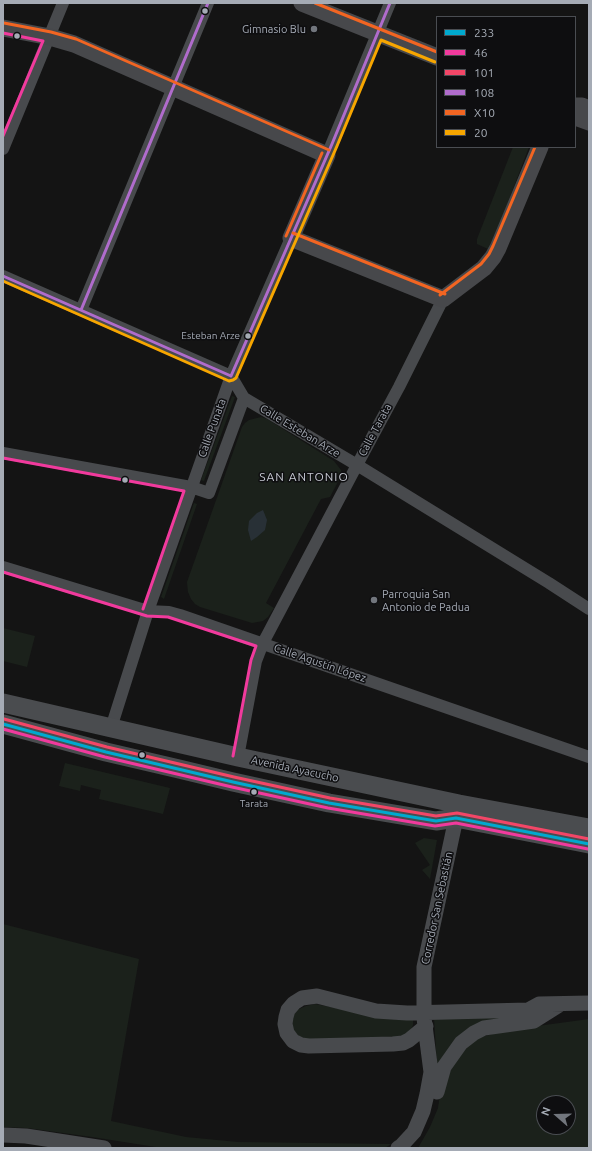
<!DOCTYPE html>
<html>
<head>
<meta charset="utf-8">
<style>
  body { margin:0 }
  #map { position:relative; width:592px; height:1151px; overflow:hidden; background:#141414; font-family:Ubuntu,sans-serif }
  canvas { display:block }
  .frame { position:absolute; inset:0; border:4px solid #a5abb5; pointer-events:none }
  .legend { position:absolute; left:436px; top:16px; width:140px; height:132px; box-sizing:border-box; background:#0e0e10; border:1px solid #4a4d52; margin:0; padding:5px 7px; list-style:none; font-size:12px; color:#a5abb5 }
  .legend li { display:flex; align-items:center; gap:8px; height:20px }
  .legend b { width:20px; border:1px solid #4a4d52 }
  .north { position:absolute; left:536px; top:1095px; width:40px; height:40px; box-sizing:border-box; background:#0e0e10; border:1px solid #4a4d52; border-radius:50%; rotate:290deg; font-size:11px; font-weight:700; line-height:16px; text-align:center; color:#a5abb5 }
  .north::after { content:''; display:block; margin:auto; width:14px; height:18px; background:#72767d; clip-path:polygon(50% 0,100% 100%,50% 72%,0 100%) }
</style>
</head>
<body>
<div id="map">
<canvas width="592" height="1151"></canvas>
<div class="frame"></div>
<ul class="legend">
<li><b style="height:5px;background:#00a9ce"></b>233</li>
<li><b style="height:5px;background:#f13a9d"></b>46</li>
<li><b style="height:5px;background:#f34667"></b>101</li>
<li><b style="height:5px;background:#b06ccc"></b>108</li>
<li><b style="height:5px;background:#f26522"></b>X10</li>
<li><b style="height:5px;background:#f7a600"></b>20</li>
</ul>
<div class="north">N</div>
</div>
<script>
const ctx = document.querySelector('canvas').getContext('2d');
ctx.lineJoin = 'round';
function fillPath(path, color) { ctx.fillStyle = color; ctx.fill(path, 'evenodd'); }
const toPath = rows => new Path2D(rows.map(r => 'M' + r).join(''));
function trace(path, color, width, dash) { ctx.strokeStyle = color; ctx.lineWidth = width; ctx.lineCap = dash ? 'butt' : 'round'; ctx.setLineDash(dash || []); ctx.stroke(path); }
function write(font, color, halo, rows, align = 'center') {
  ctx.font = font + ' Ubuntu,sans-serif'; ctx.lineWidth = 3; ctx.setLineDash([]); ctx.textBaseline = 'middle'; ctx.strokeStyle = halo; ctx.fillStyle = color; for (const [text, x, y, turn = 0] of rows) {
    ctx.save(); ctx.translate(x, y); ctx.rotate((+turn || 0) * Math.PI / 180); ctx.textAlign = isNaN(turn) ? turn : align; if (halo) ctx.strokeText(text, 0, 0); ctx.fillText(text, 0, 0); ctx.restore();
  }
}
fillPath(toPath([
  [513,147,529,147,491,247,488,249,477,244,477,239],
  [232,396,235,397,204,481,201,480],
  [261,417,267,419,334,461,341,470,341,476,330,497,321,499,266,603,274,608,268,617,263,621,252,623,200,607,195,604,191,599,188,592,187,582,242,427,245,423,249,420],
  [194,503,197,504,164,599,161,597],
  [3,628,35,636,27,667,3,661],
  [65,763,170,788,163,814,99,799,101,790,81,785,80,791,59,786],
  [424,838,437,840,430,879,422,870,430,865,415,843],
  [3,924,139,959,111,1121,186,1137,238,1142,391,1144,385,1148,162,1148,92,1137,27,1128,3,1127],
  [315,1004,373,1015,413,1018,413,1025,411,1030,403,1037,310,1041,301,1038,292,1029,293,1016,297,1010,306,1006],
  [526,1017,481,1023,437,1066,434,1018],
  [589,1019,589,1148,418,1148,430,1127,438,1108,441,1087,464,1047,481,1037,508,1030],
  [544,1103,568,1103,568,1127,544,1127]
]), '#1b211b');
fillPath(toPath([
  [263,510,267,520,265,530,257,537,251,541,248,530,249,521,257,513]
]), '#283036');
trace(toPath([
  [3,149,63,3],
  [327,155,390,3],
  [3,276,231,376,244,398,357,465,549,583,589,609],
  [81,310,208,3],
  [3,453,191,487,209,493,244,398],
  [3,567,148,611,169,612,180,615,589,757],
  [111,728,148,611,231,376,291,238],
  [238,757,256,661,263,643,357,465,399,387,443,299]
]), '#484a4d', 12);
trace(toPath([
  [426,1026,409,1040,403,1043,393,1044,309,1046,301,1045,293,1041,287,1033,285,1024,286,1017,288,1010,294,1003,302,998,317,996,376,1011,407,1013,528,1010,539,1004,589,1003],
  [437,1092,444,1067,461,1043,474,1033,484,1028,534,1021,561,1004],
  [3,1135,26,1136,104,1148],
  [398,1148,401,1146,414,1132,423,1111,427,1094,431,1072,424,1018,424,967,458,809]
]), '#484a4d', 15);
trace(toPath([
  [302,3,437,57],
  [3,28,50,37,74,44,327,155,291,238,443,299,484,268,493,257,498,248,540,147],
  [575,106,582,106,589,109],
  [575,118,578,118,589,122]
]), '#47484b', 17);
trace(toPath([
  [3,703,238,757,459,804,589,828],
  [3,724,106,752,179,769,233,782,329,803,436,821,456,818,589,844]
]), '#4a4c4f', 19);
trace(toPath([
  [3,724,106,752,233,782,329,803,436,821,456,818,589,844]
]), '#00a9ce', 3);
trace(toPath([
  [3,33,43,41,3,136],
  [3,458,184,491,143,609],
  [3,572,147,616,168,617,256,646,251,660,233,756],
  [3,729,105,757,232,787,328,808,435,826,456,823,588,849]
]), '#f13a9d', 3);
trace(toPath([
  [4,719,107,747,234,777,330,798,436,816,457,813,589,839]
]), '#f34667', 3);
trace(toPath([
  [3,276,231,376],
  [81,310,208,3],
  [231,376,332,144,390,3]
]), '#b06ccc', 3);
trace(toPath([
  [315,3,437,52],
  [4,23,51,32,76,39,329,150],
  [293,233,445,294],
  [286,236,322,153],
  [440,295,481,264,489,254,493,246,535,147]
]), '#f26522', 3);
trace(toPath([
  [3,281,229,381,233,380,236,378,337,146,381,40,435,62]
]), '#f7a600', 3);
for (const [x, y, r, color] of [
  [205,11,3.5,"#a5abb5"],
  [314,29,4,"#72767d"],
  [17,36,3.5,"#a5abb5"],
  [248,336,3.5,"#a5abb5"],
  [125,480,3.5,"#a5abb5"],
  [374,600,4,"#72767d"],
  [142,755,3.5,"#a5abb5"],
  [254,792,3.5,"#a5abb5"]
]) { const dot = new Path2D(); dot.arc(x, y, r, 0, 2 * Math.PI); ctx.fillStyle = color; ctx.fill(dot); trace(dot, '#0e0e10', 1.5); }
write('10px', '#a5abb5', '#0e0e10', [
  ["Esteban Arze",240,336],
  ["Tarata",254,804,"center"]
], 'right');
write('11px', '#a5abb5', '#0e0e10', [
  ["Gimnasio Blu",306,29],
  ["Parroquia San",382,594,"left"],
  ["Antonio de Padua",382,607,"left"]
], 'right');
write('11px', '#a5abb5', '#0e0e10', [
  ["Calle Punata",212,428,-70],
  ["Calle Tarata",375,430,-62],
  ["Calle Esteban Arze",300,431,31],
  ["Calle Agustín López",320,663,19],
  ["Avenida Ayacucho",295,769,12],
  ["Corredor San Sebastián",437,908,-78]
]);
ctx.letterSpacing = '1px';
write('12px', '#c6c9d2', '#0e0e10', [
  ["SAN ANTONIO",304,477]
]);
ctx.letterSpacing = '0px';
</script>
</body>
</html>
